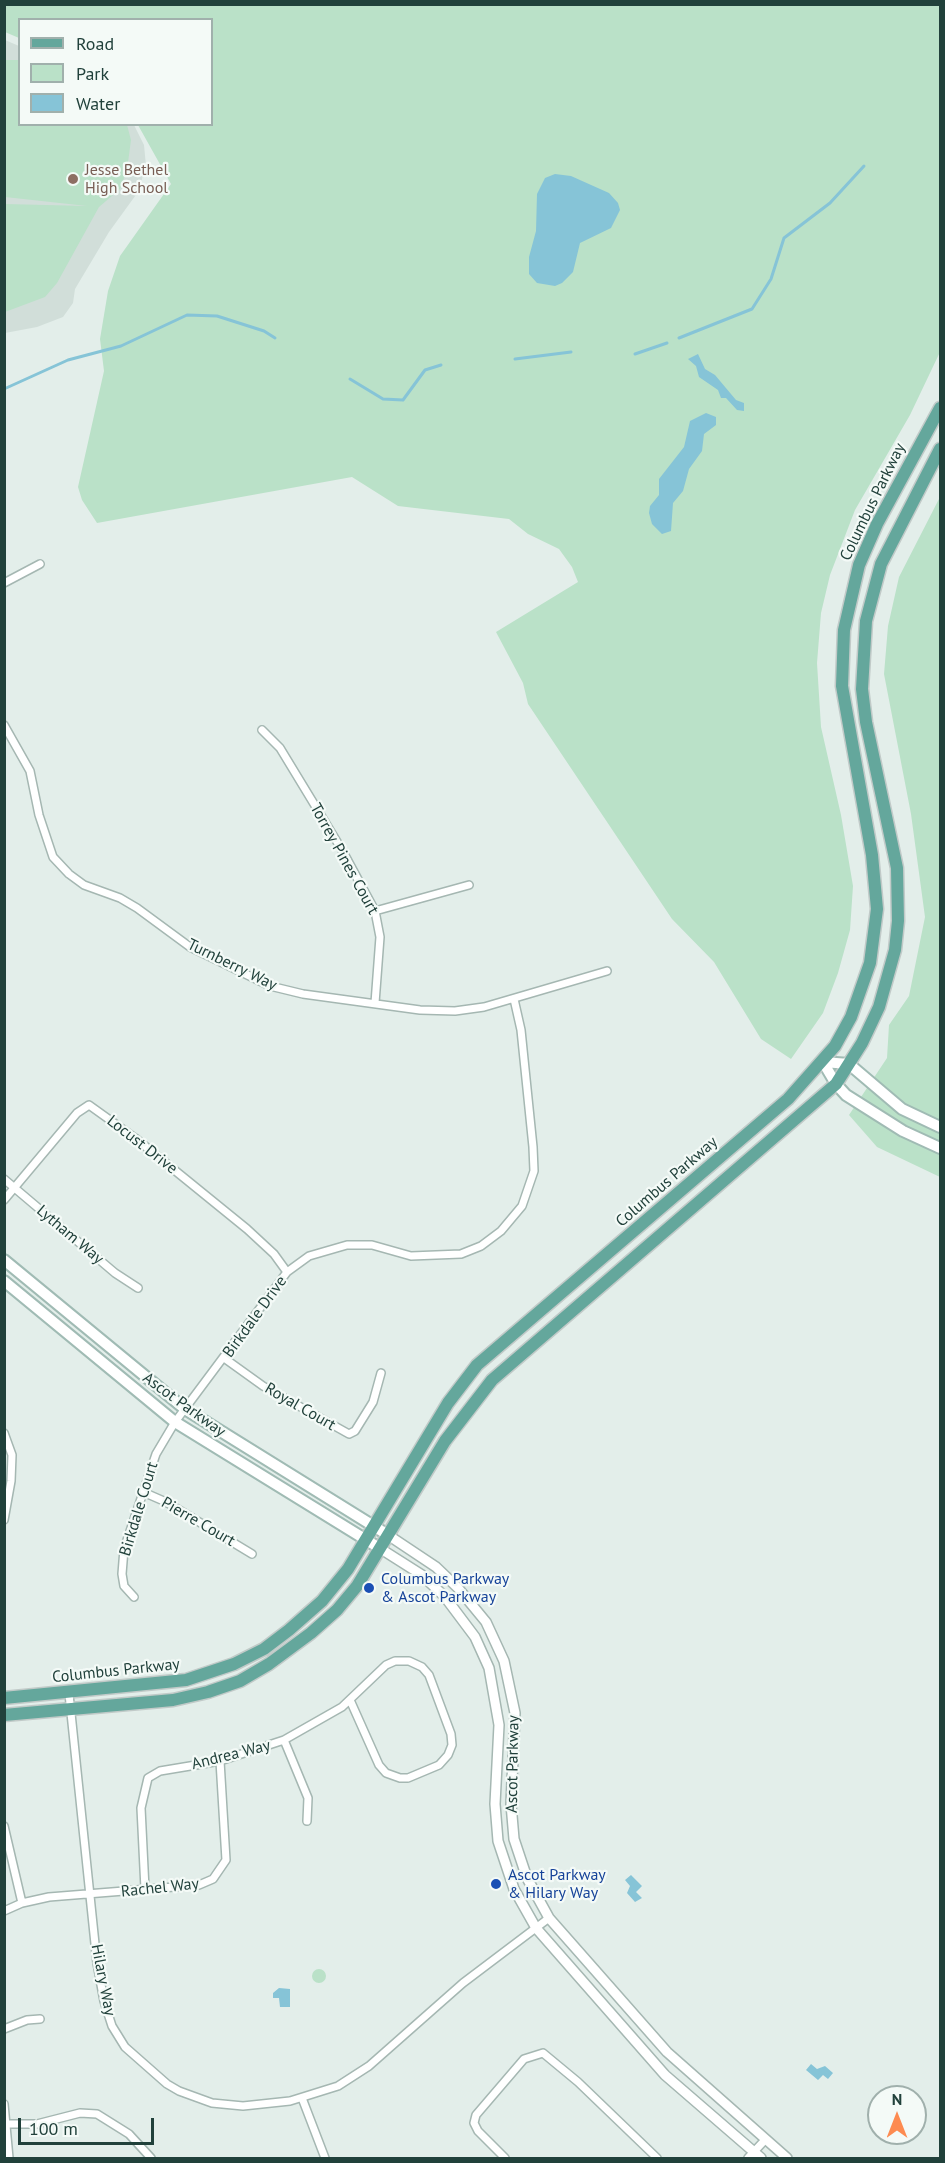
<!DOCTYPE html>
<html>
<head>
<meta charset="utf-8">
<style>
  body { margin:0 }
  #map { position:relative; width:945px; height:2163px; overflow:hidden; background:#e3eeea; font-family:"PT Sans",sans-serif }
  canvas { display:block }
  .frame { position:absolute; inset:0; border:6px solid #21413b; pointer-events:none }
  .legend { position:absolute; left:18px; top:18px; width:195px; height:108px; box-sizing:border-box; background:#f4faf7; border:2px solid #a0b0ac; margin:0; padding:8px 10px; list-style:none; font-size:18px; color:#21413b }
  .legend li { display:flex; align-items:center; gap:12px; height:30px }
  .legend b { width:30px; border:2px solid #a0b0ac }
  .north { position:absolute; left:867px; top:2085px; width:60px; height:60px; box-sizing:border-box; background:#f4faf7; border:2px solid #a0b0ac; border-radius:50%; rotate:0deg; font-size:16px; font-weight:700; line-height:24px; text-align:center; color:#21413b }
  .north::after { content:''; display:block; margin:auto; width:21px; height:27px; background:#fd8b51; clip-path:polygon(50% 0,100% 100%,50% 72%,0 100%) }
  .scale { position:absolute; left:18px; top:2118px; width:136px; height:27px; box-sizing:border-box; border:3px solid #21413b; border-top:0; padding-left:8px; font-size:18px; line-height:21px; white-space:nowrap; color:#21413b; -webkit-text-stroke:4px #f4faf7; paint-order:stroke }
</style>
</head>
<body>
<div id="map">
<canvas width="945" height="2163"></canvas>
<div class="frame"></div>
<ul class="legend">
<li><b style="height:8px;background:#64a79c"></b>Road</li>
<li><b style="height:16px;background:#bae1c8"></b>Park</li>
<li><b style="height:16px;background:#86c4d7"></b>Water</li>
</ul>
<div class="north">N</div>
<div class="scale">100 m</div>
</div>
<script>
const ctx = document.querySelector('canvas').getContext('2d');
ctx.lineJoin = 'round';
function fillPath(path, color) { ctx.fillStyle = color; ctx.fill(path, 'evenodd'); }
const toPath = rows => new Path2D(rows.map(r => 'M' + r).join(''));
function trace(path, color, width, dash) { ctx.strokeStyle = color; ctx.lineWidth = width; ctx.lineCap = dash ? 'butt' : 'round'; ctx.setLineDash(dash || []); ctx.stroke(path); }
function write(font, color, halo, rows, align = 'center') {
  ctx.font = font + ' "PT Sans",sans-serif'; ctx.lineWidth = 4.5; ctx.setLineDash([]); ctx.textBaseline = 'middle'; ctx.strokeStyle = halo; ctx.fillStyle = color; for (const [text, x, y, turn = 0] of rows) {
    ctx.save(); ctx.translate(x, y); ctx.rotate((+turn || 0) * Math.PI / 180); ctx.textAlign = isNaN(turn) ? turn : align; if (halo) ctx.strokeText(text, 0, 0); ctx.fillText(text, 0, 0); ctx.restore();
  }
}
fillPath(toPath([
  [5,40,19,46,20,124,134,125,144,145,146,166,138,192,109,232,75,289,73,303,63,317,37,327,5,333]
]), '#d1ded9');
fillPath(toPath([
  [4,5,940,5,940,352,910,415,855,510,830,575,821,613,817,663,821,727,841,815,853,886,850,930,838,973,823,1013,791,1059,761,1039,714,962,672,919,528,704,523,683,496,632,578,582,572,567,559,549,528,534,509,519,398,506,352,477,97,523,82,500,78,487,104,371,100,339,108,291,120,256,171,184,138,125,212,124,212,20,20,20,19,38,5,32],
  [5,60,19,60,20,124,127,125,131,140,127,170,120,189,99,207,57,283,45,297,5,312,5,204,87,206,5,197],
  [940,497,940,1177,877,1147,849,1115,887,1058,889,1025,909,996,925,917,911,814,884,674,888,626,899,577],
  '312 1976a7 7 0 1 1 14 0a7 7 0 1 1-14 0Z'
]), '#bae1c8');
fillPath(toPath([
  [555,174,571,176,609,193,618,203,620,210,611,228,580,243,573,272,562,283,555,286,537,283,529,274,529,257,536,231,537,194,545,178],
  [698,354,705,369,715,375,736,400,744,403,744,411,737,410,726,398,721,398,718,390,699,377,696,366,688,359],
  [706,413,716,417,716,425,704,434,702,451,689,469,683,491,673,503,671,531,662,534,652,524,649,513,650,506,659,495,659,479,684,447,690,421],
  [631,1875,642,1886,636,1892,642,1898,635,1902,627,1893,630,1886,625,1880],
  [279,1988,290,1989,290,2007,280,2007,279,1998,273,1998,273,1993],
  [811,2064,817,2069,825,2066,833,2073,828,2079,823,2075,818,2080,806,2070]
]), '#86c4d7');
trace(toPath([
  [679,338,752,309,771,279,784,238,830,203,864,166],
  [635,354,667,343],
  [515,359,571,352],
  [350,379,383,399,403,400,425,370,441,365],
  [4,389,68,360,121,346,187,315,217,316,264,331,275,338]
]), '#86c4d7', 3);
const minor = toPath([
  [4,583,40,564],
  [4,725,30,771,39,815,53,857,69,874,84,885,120,898,137,908,190,947,270,986,303,994,420,1010,455,1011,484,1007,607,971],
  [262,730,280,748,342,850,375,911,380,937,375,1003],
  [375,911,469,885],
  [4,1179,115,1273,138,1288],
  [4,1200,77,1113,89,1105,135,1138,247,1229,274,1254,287,1272],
  [224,1358,263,1386,349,1434,355,1431,373,1402,381,1373],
  [4,1433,12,1455,11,1481,4,1520],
  [143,1492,166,1502,252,1554],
  [134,1597,124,1586,122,1574,124,1549,156,1454,175,1422,287,1272,309,1256,347,1245,372,1245,411,1256,461,1254,481,1246,501,1231,522,1206,534,1171,533,1147,521,1030,514,999],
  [69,1694,97,1963,104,2001,112,2026,125,2047,167,2084,179,2091,212,2103,243,2106,290,2101,338,2086,369,2066,463,1983,549,1918],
  [284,1740,308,1798,307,1821],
  [4,1826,22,1903],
  [145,1889,141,1808,148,1778,160,1771,220,1761,284,1740,342,1707,386,1665,395,1661,409,1661,422,1667,429,1675,451,1734,452,1745,448,1755,439,1765,408,1778,400,1778,386,1773,379,1765,350,1700],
  [4,1911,22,1903,49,1897,199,1885,213,1879,226,1860,220,1761],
  [4,2029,27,2020,40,2019],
  [302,2098,325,2158],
  [4,2104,9,2158],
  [6,2124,37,2124,80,2113,97,2114,129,2134,151,2158],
  [505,2158,478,2131,474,2123,476,2115,524,2059,543,2053,578,2082,657,2158],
  [748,2158,764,2141]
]);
const tertiary = toPath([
  [388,1535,436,1567,458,1588,486,1622,504,1661,515,1713,511,1804,514,1839,527,1878,549,1918,667,2052,787,2158],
  [381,1549,422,1575,445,1597,475,1637,489,1668,499,1725,495,1804,498,1841,514,1889,536,1928,665,2075,761,2158]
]);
const secondary = toPath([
  [823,1062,836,1084,846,1095,903,1131,940,1148],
  [823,1062,849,1064,902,1109,940,1127],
  [4,1260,185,1409,388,1535],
  [4,1281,175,1422,381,1549]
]);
const primary = toPath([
  [4,1698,186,1680,234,1664,264,1649,289,1630,322,1601,348,1569,448,1403,477,1365,788,1099,835,1046,851,1017,870,963,877,909,872,855,842,686,844,630,859,565,877,524,940,408],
  [4,1715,173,1700,208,1692,240,1681,269,1664,311,1633,337,1610,357,1586,445,1441,492,1380,836,1084,862,1043,879,1007,895,950,898,921,897,868,866,722,862,689,866,621,881,564,940,449]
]);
trace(minor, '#a5b7b2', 10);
trace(tertiary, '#a5b7b2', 12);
trace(secondary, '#a0bbb4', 14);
trace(primary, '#c1cac8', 15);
trace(minor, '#fff', 7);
trace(tertiary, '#fff', 9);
trace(secondary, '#fff', 10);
trace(primary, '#64a79c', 12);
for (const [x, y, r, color] of [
  [73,179,6,"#8d6e63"],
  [369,1588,6,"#1a4fb4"],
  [496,1884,6,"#1a4fb4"]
]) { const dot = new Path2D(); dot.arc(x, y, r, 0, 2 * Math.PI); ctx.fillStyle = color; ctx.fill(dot); trace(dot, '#f4faf7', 2); }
write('16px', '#785e54', '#f4faf7', [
  ["Jesse Bethel",85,170],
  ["High School",85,188]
], 'left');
write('16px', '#21413b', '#f4faf7', [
  ["Columbus Parkway",873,502,-64],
  ["Torrey Pines Court",344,859,61],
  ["Turnberry Way",232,965,26],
  ["Locust Drive",142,1145,38],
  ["Columbus Parkway",667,1182,-41],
  ["Lytham Way",70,1235,40],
  ["Birkdale Drive",255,1317,-54],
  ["Ascot Parkway",184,1405,36],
  ["Royal Court",300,1407,30],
  ["Birkdale Court",139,1509,-73],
  ["Pierre Court",198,1522,30],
  ["Columbus Parkway",116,1671,-6],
  ["Andrea Way",231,1755,-14],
  ["Ascot Parkway",513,1764,-89],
  ["Rachel Way",160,1888,-6],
  ["Hilary Way",103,1980,79]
]);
write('16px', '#164399', '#f4faf7', [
  ["Columbus Parkway",381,1579],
  ["& Ascot Parkway",381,1597],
  ["Ascot Parkway",508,1875],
  ["& Hilary Way",508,1893]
], 'left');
</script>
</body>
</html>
